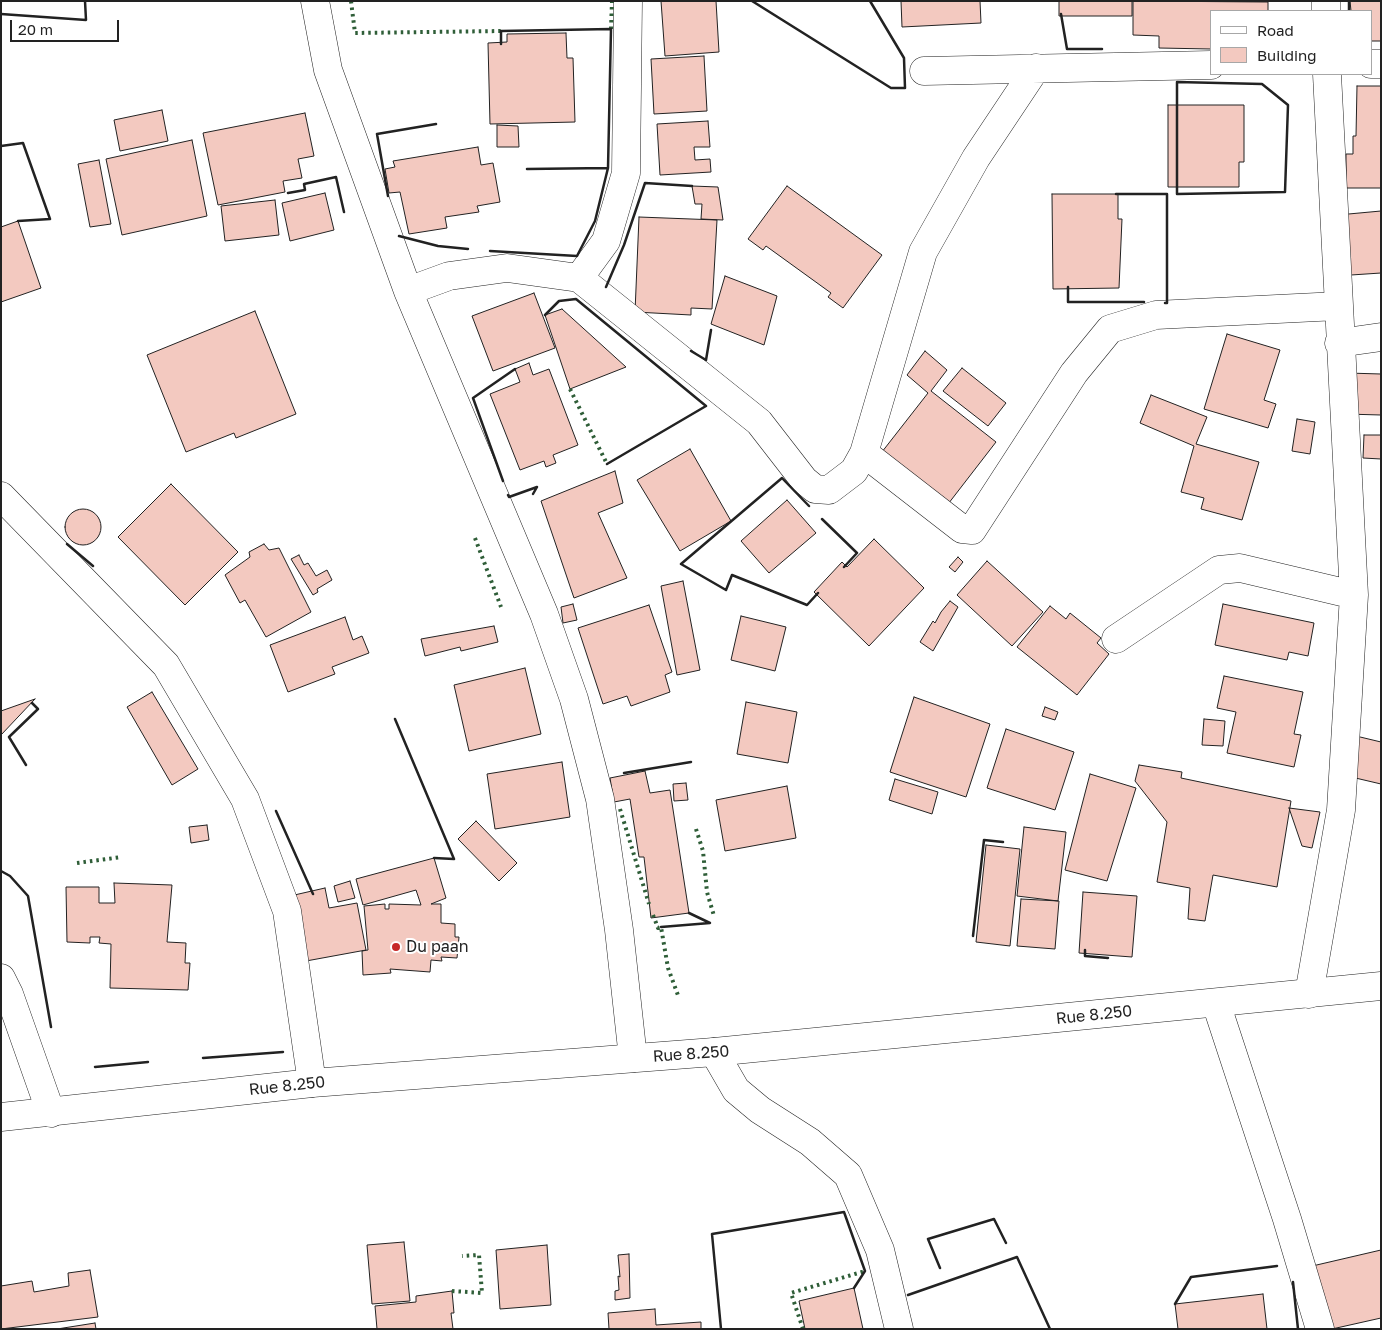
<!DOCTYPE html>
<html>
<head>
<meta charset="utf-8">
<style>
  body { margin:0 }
  #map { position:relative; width:1382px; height:1330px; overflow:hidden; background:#fff; font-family:"Golos Text",sans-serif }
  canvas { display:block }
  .frame { position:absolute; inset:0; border:2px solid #222; pointer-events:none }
  .legend { position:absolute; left:1210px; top:10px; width:162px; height:65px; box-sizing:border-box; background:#fff; border:1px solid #a7a7a7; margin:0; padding:6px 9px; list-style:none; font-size:15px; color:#222 }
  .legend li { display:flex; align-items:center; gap:10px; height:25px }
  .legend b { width:25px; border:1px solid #a7a7a7 }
  .scale { position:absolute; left:10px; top:20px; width:109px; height:22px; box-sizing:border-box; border:2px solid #222; border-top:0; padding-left:6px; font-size:15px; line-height:18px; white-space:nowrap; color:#222; -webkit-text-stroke:4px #fff; paint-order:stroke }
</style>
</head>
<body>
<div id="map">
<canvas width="1382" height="1330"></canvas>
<div class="frame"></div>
<ul class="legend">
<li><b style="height:6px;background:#fff"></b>Road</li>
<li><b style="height:14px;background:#f3c9c0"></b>Building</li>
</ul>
<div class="scale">20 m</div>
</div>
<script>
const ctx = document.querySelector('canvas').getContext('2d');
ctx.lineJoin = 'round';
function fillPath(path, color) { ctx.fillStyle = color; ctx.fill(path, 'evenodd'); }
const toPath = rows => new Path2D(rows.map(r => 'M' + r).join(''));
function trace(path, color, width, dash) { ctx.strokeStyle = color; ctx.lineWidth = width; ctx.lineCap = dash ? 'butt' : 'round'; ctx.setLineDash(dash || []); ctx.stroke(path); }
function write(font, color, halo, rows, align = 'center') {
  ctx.font = font + ' "Golos Text",sans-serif'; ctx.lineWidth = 4; ctx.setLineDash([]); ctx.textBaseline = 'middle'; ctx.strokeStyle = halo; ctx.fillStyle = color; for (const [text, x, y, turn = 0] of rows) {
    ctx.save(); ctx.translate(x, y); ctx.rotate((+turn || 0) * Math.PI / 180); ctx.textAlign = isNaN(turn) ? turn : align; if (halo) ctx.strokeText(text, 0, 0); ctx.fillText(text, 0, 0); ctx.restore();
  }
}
const building = toPath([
  [661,1,716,1,719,52,665,56,661,1],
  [901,1,980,1,981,23,902,27,901,1],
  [1059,1,1132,1,1132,16,1059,16,1059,1],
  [1133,1,1268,2,1268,11,1211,11,1211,49,1159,48,1159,36,1133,35,1133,1],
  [1350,1,1381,1,1381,41,1371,41,1371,11,1351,11,1350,1],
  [566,33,567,58,573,58,575,122,490,124,488,43,507,42,507,34,566,33],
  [704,56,707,111,654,114,651,59,704,56],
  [1357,86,1381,86,1381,188,1346,188,1346,154,1353,154,1353,136,1356,136,1357,86],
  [1168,105,1244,105,1244,162,1239,162,1239,187,1168,187,1168,105],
  [162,110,168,141,120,151,114,120,162,110],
  [305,113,314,156,298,159,302,178,283,181,285,192,218,205,203,133,305,113],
  [708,121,710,147,694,147,695,160,710,159,711,172,660,175,657,124,708,121],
  [497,125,518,126,519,147,497,147,497,125],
  [192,140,207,216,122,235,106,159,192,140],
  [478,147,481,165,493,163,500,202,477,206,479,212,445,217,447,228,409,234,400,192,389,193,385,169,395,167,393,161,478,147],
  [99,160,111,224,90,227,78,164,99,160],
  [692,186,718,187,723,220,701,219,702,204,695,204,692,186],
  [787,186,882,255,843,308,828,297,831,293,766,246,763,250,748,239,787,186],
  [325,193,334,230,290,241,282,203,325,193],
  [1052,194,1118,194,1118,219,1122,219,1119,288,1053,289,1052,194],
  [275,200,279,235,225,241,221,206,275,200],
  [1381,211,1381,273,1351,275,1327,216,1381,211],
  [639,217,717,220,712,309,691,308,691,315,635,312,639,217],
  [18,221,41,288,1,302,1,227,18,221],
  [725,276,777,296,764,345,711,324,725,276],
  [534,293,555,348,493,371,472,316,534,293],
  [562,309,626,367,570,389,545,315,562,309],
  [255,311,296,414,236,438,234,433,186,452,147,355,255,311],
  [1227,334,1280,350,1264,400,1276,404,1268,428,1204,409,1227,334],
  [925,351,947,370,931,391,996,442,945,508,878,457,928,393,907,375,925,351],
  [529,363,533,375,549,369,578,445,553,455,556,463,546,467,544,461,520,470,490,394,520,382,515,369,529,363],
  [962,368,1006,403,988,426,943,391,962,368],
  [1347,373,1381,374,1381,415,1345,414,1347,373],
  [1151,395,1207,417,1196,444,1259,462,1242,520,1201,509,1204,498,1181,492,1194,446,1140,423,1151,395],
  [1297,419,1315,422,1310,454,1292,451,1297,419],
  [1364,435,1381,435,1381,459,1363,458,1364,435],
  [690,449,731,521,680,551,637,480,690,449],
  [615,471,623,503,598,513,627,578,574,598,541,501,615,471],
  [171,484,238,552,185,605,118,537,171,484],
  [787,500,816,533,769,573,741,541,787,500],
  '65 527a18 18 0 1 1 36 0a18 18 0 1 1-36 0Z',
  [874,539,924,588,869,646,814,592,842,562,847,567,874,539],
  [264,544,269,550,279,548,311,612,266,637,245,600,240,603,225,575,250,557,249,552,264,544],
  [299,555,304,565,308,563,316,576,327,570,332,580,317,589,318,592,313,595,291,559,299,555],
  [958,557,963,562,955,572,949,567,958,557],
  [987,561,1043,612,1012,646,957,595,987,561],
  [683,581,700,670,677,675,661,586,683,581],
  [950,601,958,607,933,651,920,642,933,621,935,623,941,612,950,601],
  [573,604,577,620,563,623,561,607,573,604],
  [1223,604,1314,623,1308,656,1289,652,1287,660,1215,645,1223,604],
  [649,605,672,672,665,675,670,692,631,706,627,696,603,704,578,628,649,605],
  [1050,606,1066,619,1070,613,1101,638,1097,643,1109,654,1077,695,1017,647,1050,606],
  [741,616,786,627,775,671,731,660,741,616],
  [345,617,353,640,362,636,369,653,332,667,335,674,288,692,270,645,345,617],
  [494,626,498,642,461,651,460,647,425,656,421,639,494,626],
  [525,668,541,734,469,751,454,685,525,668],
  [1224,676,1303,692,1294,734,1301,735,1294,767,1227,753,1236,712,1217,708,1224,676],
  [152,692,198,769,172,785,127,707,152,692],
  [914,697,990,724,966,797,890,772,914,697],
  [35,699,1,735,1,711,35,699],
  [746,702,797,712,788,763,737,754,746,702],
  [1045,707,1058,712,1055,720,1042,716,1045,707],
  [1204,719,1225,721,1223,746,1202,745,1204,719],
  [1006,729,1074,752,1055,810,987,788,1006,729],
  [1356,736,1381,742,1381,784,1347,776,1356,736],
  [562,762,570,817,495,829,487,774,562,762],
  [1139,765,1182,772,1181,778,1291,801,1277,887,1213,875,1205,921,1188,919,1190,888,1157,882,1167,822,1135,781,1139,765],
  [645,771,650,793,670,790,689,913,651,918,644,857,639,857,630,799,614,802,610,778,645,771],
  [1090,774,1136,788,1107,881,1065,870,1090,774],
  [895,779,938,792,932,814,889,800,895,779],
  [686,783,688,800,674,801,673,784,686,783],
  [787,786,796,838,725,851,716,800,787,786],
  [1289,808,1320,812,1312,848,1302,846,1289,808],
  [476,821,517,863,499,881,458,839,476,821],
  [207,825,209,840,191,843,189,827,207,825],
  [1024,827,1066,832,1058,901,1017,896,1024,827],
  [986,845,1020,849,1010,946,976,942,986,845],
  [434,858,446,898,431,904,441,904,441,923,455,924,455,937,459,937,457,958,441,957,442,961,431,960,430,972,390,969,391,973,363,975,362,951,368,950,364,906,385,904,385,909,389,909,389,904,421,905,416,890,363,905,356,879,434,858],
  [350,881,355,898,338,902,334,886,350,881],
  [114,883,172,885,167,942,186,943,185,963,190,963,188,990,110,988,111,944,99,943,100,937,90,937,90,943,67,942,66,887,99,887,99,903,115,903,114,883],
  [325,888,329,908,357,903,366,950,306,961,290,896,325,888],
  [1083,892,1137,896,1132,957,1079,953,1083,892],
  [1021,899,1059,901,1055,949,1017,946,1021,899],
  [404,1242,410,1301,372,1304,367,1245,404,1242],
  [547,1245,551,1305,500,1309,496,1250,547,1245],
  [1381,1250,1381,1318,1332,1329,1308,1267,1381,1250],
  [629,1254,630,1298,615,1300,615,1291,619,1290,618,1276,620,1277,618,1255,629,1254],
  [90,1270,98,1317,1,1329,1,1286,32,1281,34,1292,69,1286,68,1273,90,1270],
  [854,1288,863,1329,805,1329,799,1301,854,1288],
  [452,1291,454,1313,451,1313,453,1329,377,1329,375,1306,416,1302,416,1296,452,1291],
  [1263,1294,1267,1329,1178,1329,1175,1304,1263,1294],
  [655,1309,656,1325,701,1322,701,1329,609,1329,608,1313,655,1309],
  [95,1323,96,1329,57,1329,95,1323]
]);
fillPath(building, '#f3c9c0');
trace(building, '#222', 1);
const minor = toPath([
  [315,1,328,70,408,291,544,614,574,699,600,799,619,930,633,1058],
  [1326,1,1326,11],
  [1371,64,1381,64],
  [924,71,1211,65],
  [579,278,606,241,626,173,628,1],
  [408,291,449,276,507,268,579,278,759,422,804,480,815,489,829,490,854,471,864,453,923,252,976,158,1036,68],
  [1339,343,1381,337],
  [864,453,962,529,972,530,1074,373,1110,329,1156,315,1338,306],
  [1,496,166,665,245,799,287,911,312,1083],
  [1116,639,1219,570,1240,568,1354,595],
  [1,978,9,994,51,1113],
  [1309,994,1341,810,1354,595,1327,74],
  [1216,1003,1287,1219,1320,1329],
  [714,1052,736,1090,760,1110,810,1142,848,1175,880,1250,899,1329]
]);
const trunk = toPath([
  [1,1117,312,1083,714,1052,1381,986]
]);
trace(minor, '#222', 29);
trace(trunk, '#222', 29);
trace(minor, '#fff', 28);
trace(trunk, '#fff', 28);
trace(toPath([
  [351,1,355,33,501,31],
  [611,29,612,1],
  [570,389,607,464],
  [475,538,501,607],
  [620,809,649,904],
  [696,829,703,851,707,892,714,916],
  [77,863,122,857],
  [653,915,658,928,661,927,668,968,679,998],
  [452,1291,482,1293,479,1255,462,1256],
  [803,1329,791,1293,865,1271]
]), '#2f5e38', 4, [2.5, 4]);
trace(toPath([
  [752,1,891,88,905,88,904,58,870,1],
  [1349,1,1349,11],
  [1,14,86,20,85,1],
  [1061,14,1067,49,1102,49],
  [1177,82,1262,84,1288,105,1285,192,1177,194,1177,82],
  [1,146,23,143,50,219,18,221],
  [527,169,608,168],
  [288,193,305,190,304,184,336,177,344,212],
  [1116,194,1167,194,1167,303,1165,303],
  [388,196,377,134,436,124],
  [399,236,438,246,468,249],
  [490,251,577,256,595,221,608,168,611,29,501,31,501,44],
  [606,287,624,245,645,183,692,186],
  [1068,287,1068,302,1144,302],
  [545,315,559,301,576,299,706,406,607,464],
  [691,351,706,360,711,330],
  [503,481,473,398,515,369],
  [508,495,509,497,537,487,533,494],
  [809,506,782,478,681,564,726,590,732,575,807,605,818,593],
  [822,519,857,553,844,567],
  [67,544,93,566],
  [395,719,454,859,434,858],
  [26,765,9,737,38,709,32,703],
  [624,773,691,762],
  [276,811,313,894],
  [1,871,10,876,28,896,51,1027],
  [661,927,710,923,689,913],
  [973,936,984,840,1003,842],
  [1085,950,1085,956,1108,958],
  [203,1058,283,1052],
  [95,1067,148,1062],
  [940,1268,928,1239,994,1219,1006,1243],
  [1293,1282,1298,1329],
  [908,1295,1017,1257,1050,1329],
  [1175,1304,1191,1277,1277,1266],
  [721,1329,712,1234,844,1212,865,1271,854,1288]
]), '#222', 2.5);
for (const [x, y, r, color] of [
  [396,947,5,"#c62828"]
]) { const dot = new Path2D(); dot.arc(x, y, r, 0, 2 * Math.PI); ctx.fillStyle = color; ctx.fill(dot); trace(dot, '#fff', 2); }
write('16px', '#222', '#fff', [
  ["Du paan",406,947]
], 'left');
write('16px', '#222', '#fff', [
  ["Rue 8.250",1094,1015,-6],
  ["Rue 8.250",691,1054,-4],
  ["Rue 8.250",287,1086,-6]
]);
</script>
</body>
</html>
